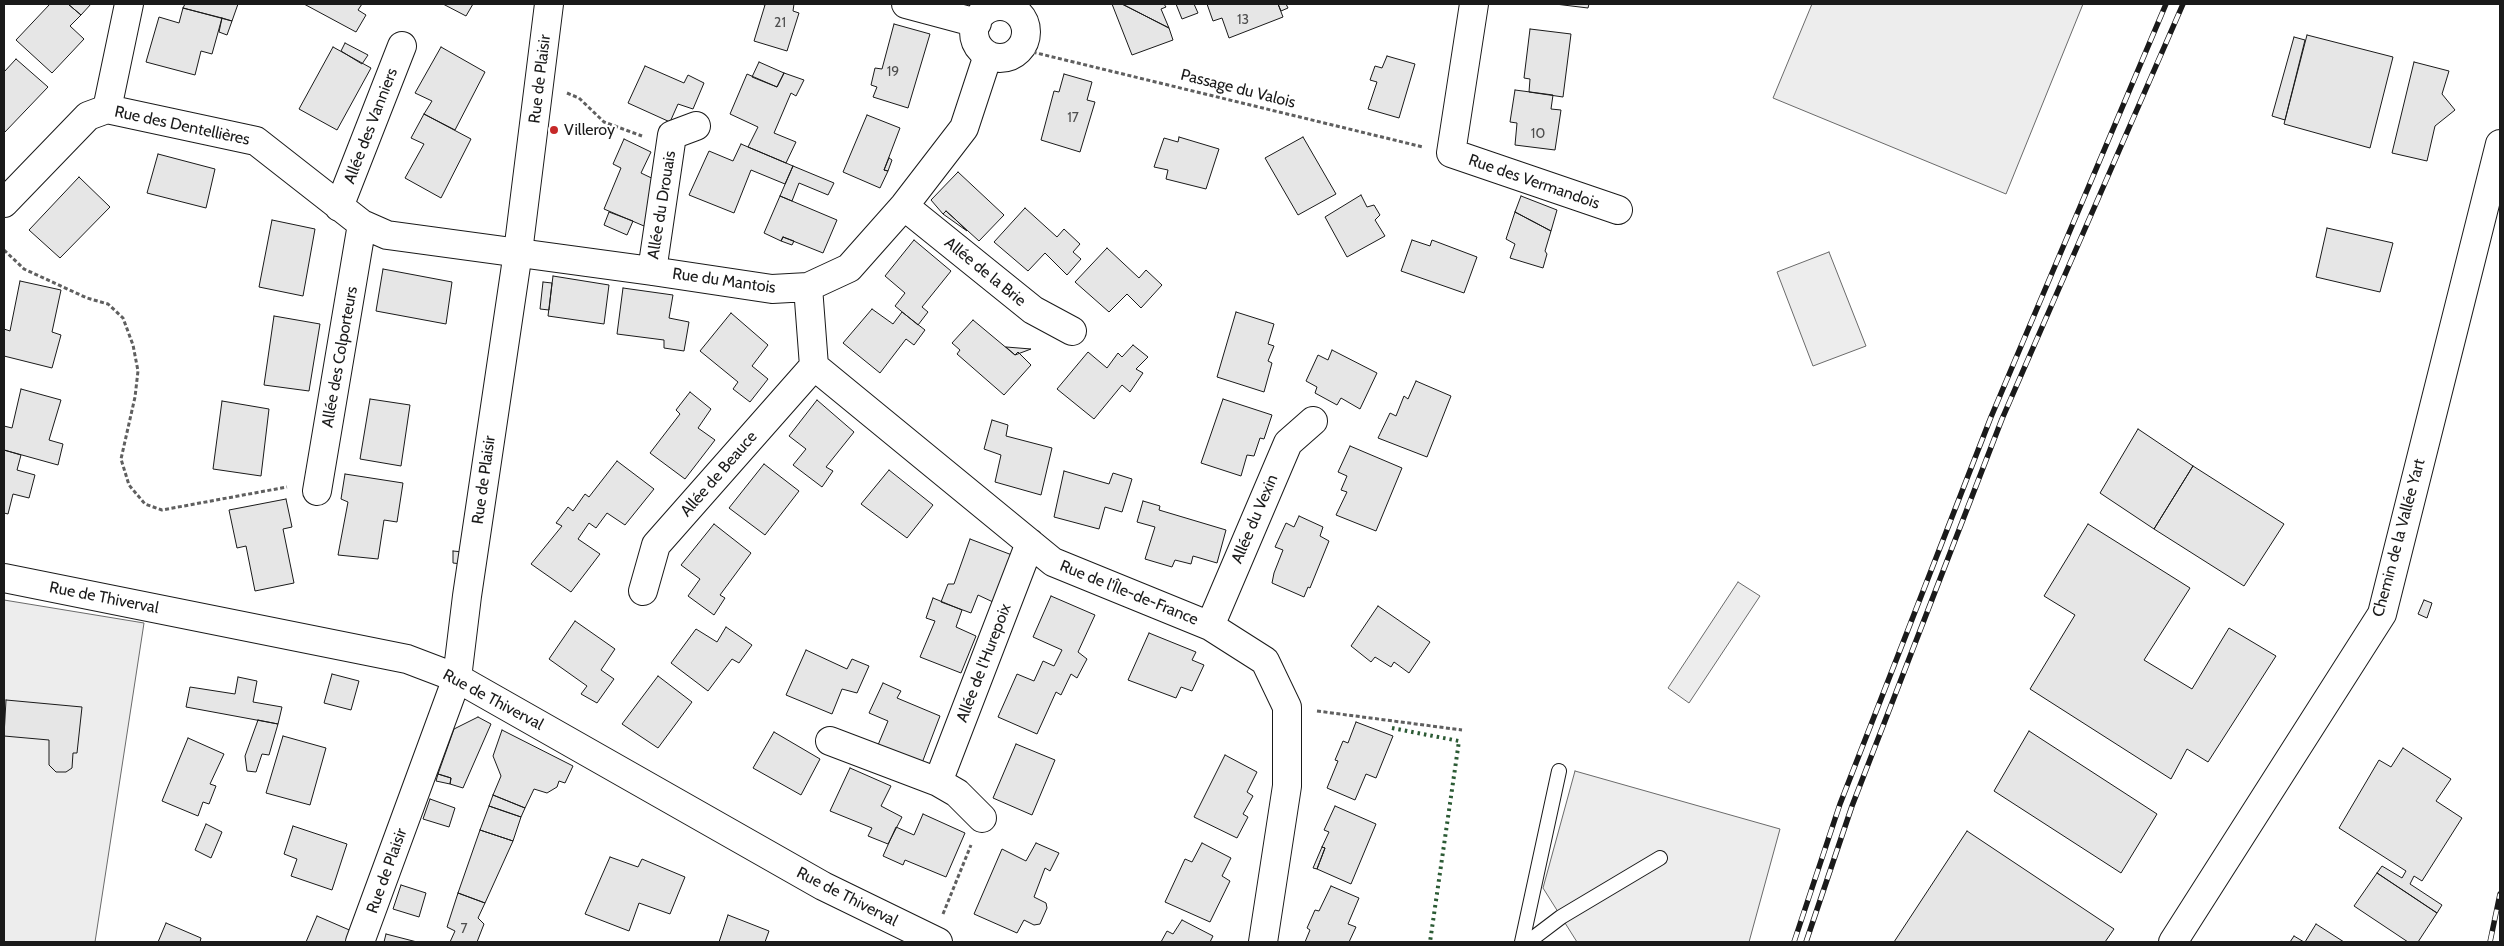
<!DOCTYPE html>
<html>
<head>
<meta charset="utf-8">
<style>
  body { margin:0 }
  #map { position:relative; width:2504px; height:946px; overflow:hidden; background:#fff; font-family:Cabin,sans-serif }
  canvas { display:block }
  .frame { position:absolute; inset:0; border:5px solid #1a1a1a; pointer-events:none }
</style>
</head>
<body>
<div id="map">
<canvas width="2504" height="946"></canvas>
<div class="frame"></div>
</div>
<script>
const ctx = document.querySelector('canvas').getContext('2d');
ctx.lineJoin = 'round';
function fillPath(path, color) { ctx.fillStyle = color; ctx.fill(path, 'evenodd'); }
const toPath = rows => new Path2D(rows.map(r => 'M' + r).join(''));
function trace(path, color, width, dash) { ctx.strokeStyle = color; ctx.lineWidth = width; ctx.lineCap = dash ? 'butt' : 'round'; ctx.setLineDash(dash || []); ctx.stroke(path); }
function write(font, color, halo, rows, align = 'center') {
  ctx.font = font + ' Cabin,sans-serif'; ctx.lineWidth = 4; ctx.setLineDash([]); ctx.textBaseline = 'middle'; ctx.strokeStyle = halo; ctx.fillStyle = color; for (const [text, x, y, turn = 0] of rows) {
    ctx.save(); ctx.translate(x, y); ctx.rotate((+turn || 0) * Math.PI / 180); ctx.textAlign = isNaN(turn) ? turn : align; if (halo) ctx.strokeText(text, 0, 0); ctx.fillText(text, 0, 0); ctx.restore();
  }
}
const built = toPath([
  [1812,4,2083,4,2006,194,1773,98,1812,4],
  [1829,252,1866,346,1813,366,1777,272,1829,252],
  [1738,582,1760,596,1689,703,1668,688,1738,582],
  [4,600,144,623,95,942,4,942,4,600],
  [1575,771,1780,829,1749,942,1577,942,1543,888,1575,771]
]);
fillPath(built, '#ededed');
trace(built, '#6a6a6a', 1);
const building = toPath([
  [50,4,68,4,81,15,70,26,84,39,52,73,16,40,50,4],
  [68,4,91,4,81,15,68,4],
  [185,4,238,4,232,21,183,8,185,4],
  [304,4,362,4,358,10,366,15,356,32,304,4],
  [443,4,473,4,466,16,443,4],
  [761,4,794,4,793,11,799,13,787,51,754,41,765,5,761,4],
  [1112,4,1122,4,1169,28,1173,40,1132,55,1112,4],
  [1122,4,1164,4,1166,7,1161,9,1169,28,1122,4],
  [1176,4,1194,4,1198,13,1182,19,1176,4],
  [1207,4,1278,4,1283,17,1229,38,1222,18,1213,21,1207,4],
  [1278,4,1286,4,1288,8,1281,11,1278,4],
  [1555,4,1589,4,1588,8,1555,4],
  [183,8,222,18,212,54,201,51,195,75,146,62,159,17,179,23,183,8],
  [222,18,232,21,227,35,219,32,222,18],
  [894,24,930,34,908,108,873,97,877,87,871,85,875,68,882,69,894,24],
  [1530,29,1571,34,1563,97,1529,92,1530,79,1524,78,1530,29],
  [2307,35,2393,57,2370,148,2284,124,2307,35],
  [2294,37,2305,40,2285,120,2272,116,2294,37],
  [345,43,368,55,362,64,341,51,345,43],
  [333,47,371,68,337,130,299,109,333,47],
  [441,47,485,72,455,130,424,114,432,101,415,93,441,47],
  [1387,56,1415,64,1399,118,1368,109,1377,82,1370,80,1375,66,1382,68,1387,56],
  [16,59,48,87,4,133,4,72,16,59],
  [759,62,784,73,777,87,752,77,759,62],
  [2414,62,2449,71,2442,94,2455,110,2435,126,2427,161,2392,153,2414,62],
  [645,66,684,83,688,75,704,83,693,109,678,104,670,122,628,103,645,66],
  [784,73,804,80,796,96,791,93,774,133,796,142,786,163,748,147,758,127,730,114,747,74,777,87,784,73],
  [1064,74,1092,82,1087,100,1095,102,1080,152,1041,140,1054,91,1059,92,1064,74],
  [1515,90,1553,95,1551,109,1561,110,1555,150,1515,145,1517,123,1510,122,1515,90],
  [424,114,471,139,441,198,405,178,424,144,411,138,424,114],
  [867,115,900,128,884,170,888,171,880,188,843,172,867,115],
  [1179,137,1219,149,1206,189,1166,179,1168,170,1154,167,1164,138,1178,142,1179,137],
  [1303,137,1336,194,1298,215,1265,158,1303,137],
  [624,139,651,152,641,173,662,183,644,226,604,209,621,168,613,164,624,139],
  [741,144,793,166,785,184,751,170,734,213,689,195,709,151,733,161,741,144],
  [158,154,215,169,206,208,147,193,158,154],
  [889,158,892,160,888,171,884,170,889,158],
  [793,166,834,183,828,195,799,183,792,201,780,196,793,166],
  [958,172,1004,215,979,241,946,211,943,214,931,200,958,172],
  [79,177,110,207,60,258,29,230,79,177],
  [1361,195,1367,207,1374,205,1380,215,1375,220,1385,236,1347,257,1325,217,1361,195],
  [780,196,837,220,823,253,783,237,781,241,764,233,780,196],
  [1521,196,1557,210,1551,231,1515,212,1521,196],
  [1025,208,1057,237,1064,229,1080,244,1073,252,1081,259,1067,275,1045,253,1028,271,994,242,1025,208],
  [946,211,955,219,967,231,943,214,946,211],
  [609,212,633,221,627,235,604,225,609,212],
  [1515,212,1551,231,1545,251,1547,254,1543,268,1510,258,1515,244,1506,239,1515,212],
  [272,220,315,229,303,296,259,287,272,220],
  [2327,228,2393,243,2380,292,2316,277,2327,228],
  [783,237,794,241,792,245,781,241,783,237],
  [914,240,951,271,922,307,928,312,918,325,895,306,905,293,885,276,914,240],
  [1412,240,1430,246,1432,240,1477,257,1464,293,1401,271,1412,240],
  [1107,248,1139,278,1146,270,1162,285,1141,308,1127,294,1109,312,1075,282,1107,248],
  [383,269,452,282,446,324,376,311,383,269],
  [553,276,609,285,604,324,548,316,553,276],
  [20,281,61,290,52,332,61,335,52,368,4,356,4,329,10,331,20,281],
  [543,282,552,283,549,310,540,309,543,282],
  [623,288,673,295,669,318,689,322,684,351,664,348,664,340,617,334,623,288],
  [872,309,893,324,902,312,925,330,914,345,906,339,880,373,843,343,872,309],
  [1236,312,1274,324,1268,344,1274,346,1268,361,1272,363,1264,392,1217,377,1236,312],
  [731,313,768,345,752,366,768,379,750,402,733,389,738,382,700,351,731,313],
  [274,316,320,324,309,391,264,385,274,316],
  [973,320,1015,355,1018,352,1031,365,1004,395,957,354,960,350,952,343,973,320],
  [1133,345,1148,357,1136,369,1143,373,1130,392,1122,385,1094,419,1057,389,1088,352,1107,368,1118,353,1122,357,1133,345],
  [1006,347,1031,349,1015,355,1006,347],
  [1332,350,1377,373,1360,409,1341,398,1337,405,1315,393,1317,387,1306,381,1318,355,1328,360,1332,350],
  [1416,381,1451,396,1427,457,1378,438,1390,413,1396,416,1404,396,1408,399,1416,381],
  [21,389,61,400,49,440,63,444,58,465,4,450,4,426,12,428,21,389],
  [690,392,711,409,698,428,715,440,685,479,650,453,680,414,676,410,690,392],
  [370,399,410,405,401,466,360,459,370,399],
  [1223,399,1272,415,1264,439,1260,438,1254,456,1247,455,1241,476,1201,463,1223,399],
  [817,400,854,432,826,467,833,471,822,487,793,465,806,449,789,436,817,400],
  [222,401,269,409,261,476,213,469,222,401],
  [992,420,1008,425,1006,436,1052,448,1041,495,995,482,1001,455,984,449,992,420],
  [2138,429,2193,466,2154,529,2100,493,2138,429],
  [1350,446,1402,468,1376,531,1336,515,1347,492,1341,490,1347,476,1338,472,1350,446],
  [4,450,21,455,17,470,35,475,29,498,13,494,8,514,4,513,4,450],
  [617,461,654,489,625,525,607,513,596,528,589,523,578,539,600,554,571,592,531,564,562,526,556,523,568,507,573,511,585,494,589,497,617,461],
  [764,464,799,491,765,535,729,508,764,464],
  [2193,466,2284,524,2244,586,2154,529,2193,466],
  [889,470,933,505,907,538,861,504,889,470],
  [1064,471,1109,484,1113,473,1132,479,1122,512,1105,507,1099,529,1054,517,1064,471],
  [345,474,403,483,397,522,384,520,378,559,338,555,348,502,341,499,345,474],
  [286,499,292,527,283,529,294,583,255,591,246,546,237,548,229,510,286,499],
  [1143,501,1160,506,1159,510,1226,530,1217,563,1193,556,1191,564,1175,560,1172,567,1145,559,1155,527,1137,522,1143,501],
  [1299,516,1323,527,1320,536,1329,541,1310,588,1308,587,1304,597,1272,583,1274,573,1283,550,1275,547,1286,523,1294,527,1299,516],
  [714,524,751,553,720,595,725,598,714,615,688,596,700,579,681,565,714,524],
  [2088,524,2190,588,2144,660,2192,689,2229,628,2276,656,2208,762,2187,749,2171,779,2030,689,2075,615,2044,596,2088,524],
  [970,539,1012,555,993,602,978,595,971,613,941,602,948,584,954,584,970,539],
  [453,551,463,552,462,564,453,563,453,551],
  [1051,596,1095,615,1078,652,1087,659,1077,678,1071,674,1061,695,1056,692,1037,734,998,717,1017,674,1034,681,1043,661,1054,666,1062,650,1033,637,1051,596],
  [933,598,962,610,956,627,976,636,961,673,920,657,935,621,926,618,933,598],
  [2424,600,2432,603,2427,618,2418,614,2424,600],
  [1378,606,1430,642,1409,673,1394,662,1391,667,1375,657,1371,662,1351,646,1378,606],
  [575,621,615,649,601,670,614,679,597,703,581,694,587,686,549,659,575,621],
  [726,627,752,645,739,663,732,659,708,691,671,663,696,629,717,642,726,627],
  [1149,633,1196,652,1192,660,1204,665,1192,691,1181,687,1176,698,1128,680,1149,633],
  [806,650,847,669,852,659,869,666,857,693,842,689,832,714,786,695,806,650],
  [332,674,359,681,351,710,324,703,332,674],
  [658,676,692,702,658,748,622,724,658,676],
  [238,677,257,681,253,702,282,707,278,724,186,707,190,687,235,694,238,677],
  [883,683,901,691,897,698,940,716,922,763,878,745,888,721,869,713,883,683],
  [6,700,82,707,77,753,73,753,72,768,66,772,56,772,49,765,49,740,4,736,6,700],
  [478,717,491,724,463,788,450,784,451,778,438,774,454,729,478,717],
  [258,720,278,724,269,755,262,754,256,772,247,771,245,756,258,720],
  [1356,722,1393,736,1376,778,1366,774,1355,800,1327,788,1338,761,1335,760,1343,741,1348,743,1356,722],
  [502,730,573,766,565,783,559,781,557,787,547,793,534,789,525,808,493,795,501,776,493,756,502,730],
  [2029,731,2157,814,2121,873,1994,791,2029,731],
  [774,732,820,759,801,795,753,768,774,732],
  [283,736,326,748,310,805,266,793,283,736],
  [188,738,224,754,210,784,216,786,209,804,203,802,198,816,162,801,188,738],
  [1016,744,1055,760,1032,815,993,798,1016,744],
  [2403,748,2451,779,2436,801,2462,818,2422,881,2414,876,2410,884,2442,905,2437,913,2377,873,2382,866,2402,878,2406,871,2339,828,2379,760,2391,767,2403,748],
  [1225,755,1257,772,1247,792,1253,796,1243,814,1248,817,1237,838,1194,817,1225,755],
  [850,768,891,786,881,806,902,817,888,844,868,836,872,828,830,811,850,768],
  [438,774,451,778,450,784,436,781,438,774],
  [493,795,525,808,521,817,489,806,493,795],
  [430,799,455,808,449,827,423,819,430,799],
  [489,806,521,817,513,841,480,830,489,806],
  [1335,806,1376,824,1351,884,1317,869,1325,848,1322,847,1329,832,1324,830,1335,806],
  [923,814,965,833,946,877,905,860,903,865,883,856,896,827,914,835,923,814],
  [206,824,222,832,211,858,195,850,206,824],
  [293,826,347,844,332,890,291,876,297,859,284,854,293,826],
  [480,830,513,841,485,903,458,893,480,830],
  [1967,831,2114,929,2105,942,1894,942,1967,831],
  [1036,843,1059,853,1050,871,1045,868,1034,897,1046,903,1047,908,1040,924,1034,925,1024,920,1017,933,974,914,1002,849,1026,861,1036,843],
  [1202,843,1231,858,1222,876,1230,881,1210,922,1165,902,1185,859,1192,862,1202,843],
  [1322,847,1325,848,1317,869,1313,868,1322,847],
  [610,857,638,867,642,859,685,877,670,914,639,903,629,931,585,914,610,857],
  [2377,873,2437,913,2418,942,2408,942,2354,906,2377,873],
  [401,885,426,893,419,917,393,909,401,885],
  [1331,886,1359,898,1348,924,1356,927,1349,942,1305,942,1310,930,1307,928,1315,910,1319,911,1331,886],
  [458,893,485,903,478,918,484,924,477,942,450,942,455,931,447,927,458,893],
  [728,915,769,931,765,942,719,942,728,915],
  [317,916,354,932,350,942,306,942,317,916],
  [1182,920,1213,936,1210,942,1161,942,1167,931,1173,934,1182,920],
  [166,923,201,938,200,942,158,942,166,923],
  [2316,924,2344,942,2305,942,2316,924],
  [386,934,417,942,384,942,386,934],
  [2294,936,2304,942,2290,942,2294,936]
]);
fillPath(building, '#e6e6e6');
trace(building, '#1a1a1a', 1);
const lane = toPath([
  [1522,942,1559,771],
  [1528,942,1561,917,1660,858]
]);
const street = toPath([
  [906,4,977,23],
  [1474,4,1451,153,1618,210],
  '974 32a26 26 0 1 1 52 0a26 26 0 1 1-52 0Z',
  [107,109,129,4],
  [4,203,88,116,107,109,256,141,362,224,387,235,652,271,772,289,808,287,849,268,904,206,964,128,988,55],
  [904,206,1033,310,1072,331],
  [339,207,402,46],
  [652,271,672,135,696,126],
  [808,287,814,366,1053,562,1210,626,1265,661,1287,707,1287,786,1263,942],
  [317,491,362,224],
  [643,591,656,545,814,366],
  [1210,626,1288,443,1313,421],
  [830,741,938,782,957,793,982,818],
  [938,782,1030,543],
  [360,942,457,678],
  [2173,942,2382,614,2500,144]
]);
const secondary = toPath([
  [4,578,407,659,457,678,823,886,938,942],
  [457,678,467,596,518,252,549,4]
]);
trace(lane, '#1a1a1a', 16);
trace(street, '#1a1a1a', 30);
trace(secondary, '#1a1a1a', 30);
trace(toPath([
  [1020,49,1423,147],
  [567,93,579,98,604,122,642,136],
  [4,250,24,269,87,298,108,304,123,318,133,345,138,371,135,397,121,459,129,485,145,504,162,510,287,487],
  [1317,711,1462,730],
  [943,914,971,845]
]), '#5f5f5f', 3, [4, 2.5]);
trace(lane, '#fff', 14);
trace(street, '#fff', 28);
trace(secondary, '#fff', 28);
const rail = toPath([
  [1794,942,1840,804,1991,417,2166,4],
  [1806,942,1852,806,2002,419,2183,4],
  [2490,942,2500,894]
]);
trace(rail, '#1a1a1a', 5.5);
trace(rail, '#fff', 4, [11]);
trace(toPath([
  [1392,728,1459,741,1430,942]
]), '#2b5a34', 4, [2.5, 4]);
for (const [x, y, r, color] of [
  [554,130,5,"#c62828"]
]) { const dot = new Path2D(); dot.arc(x, y, r, 0, 2 * Math.PI); ctx.fillStyle = color; ctx.fill(dot); trace(dot, '#fff', 2); }
write('14px', '#4d4d4d', null, [
  ["13",1243,20],
  ["21",780,23],
  ["19",893,72],
  ["17",1073,118],
  ["10",1538,134],
  ["7",464,929]
]);
write('16px', '#1a1a1a', '#fff', [
  ["Rue de Plaisir",540,79,-83],
  ["Passage du Valois",1238,89,14],
  ["Rue des Dentellières",182,126,12],
  ["Allée des Vanniers",371,126,-69],
  ["Rue des Vermandois",1534,182,19],
  ["Allée du Drouais",662,205,-81],
  ["Allée de la Brie",985,272,39],
  ["Rue du Mantois",724,281,8],
  ["Allée des Colporteurs",340,357,-80],
  ["Allée de Beauce",719,474,-49],
  ["Rue de Plaisir",484,480,-82],
  ["Allée du Vexin",1255,519,-67],
  ["Chemin de la Vallée Yart",2399,538,-75],
  ["Rue de l'Île-de-France",1129,593,22],
  ["Rue de Thiverval",104,598,11],
  ["Allée de l'Hurepoix",984,663,-69],
  ["Rue de Thiverval",493,700,28],
  ["Rue de Plaisir",387,871,-70],
  ["Rue de Thiverval",847,897,27]
]);
write('16px', '#1a1a1a', '#fff', [
  ["Villeroy",564,130]
], 'left');
</script>
</body>
</html>
